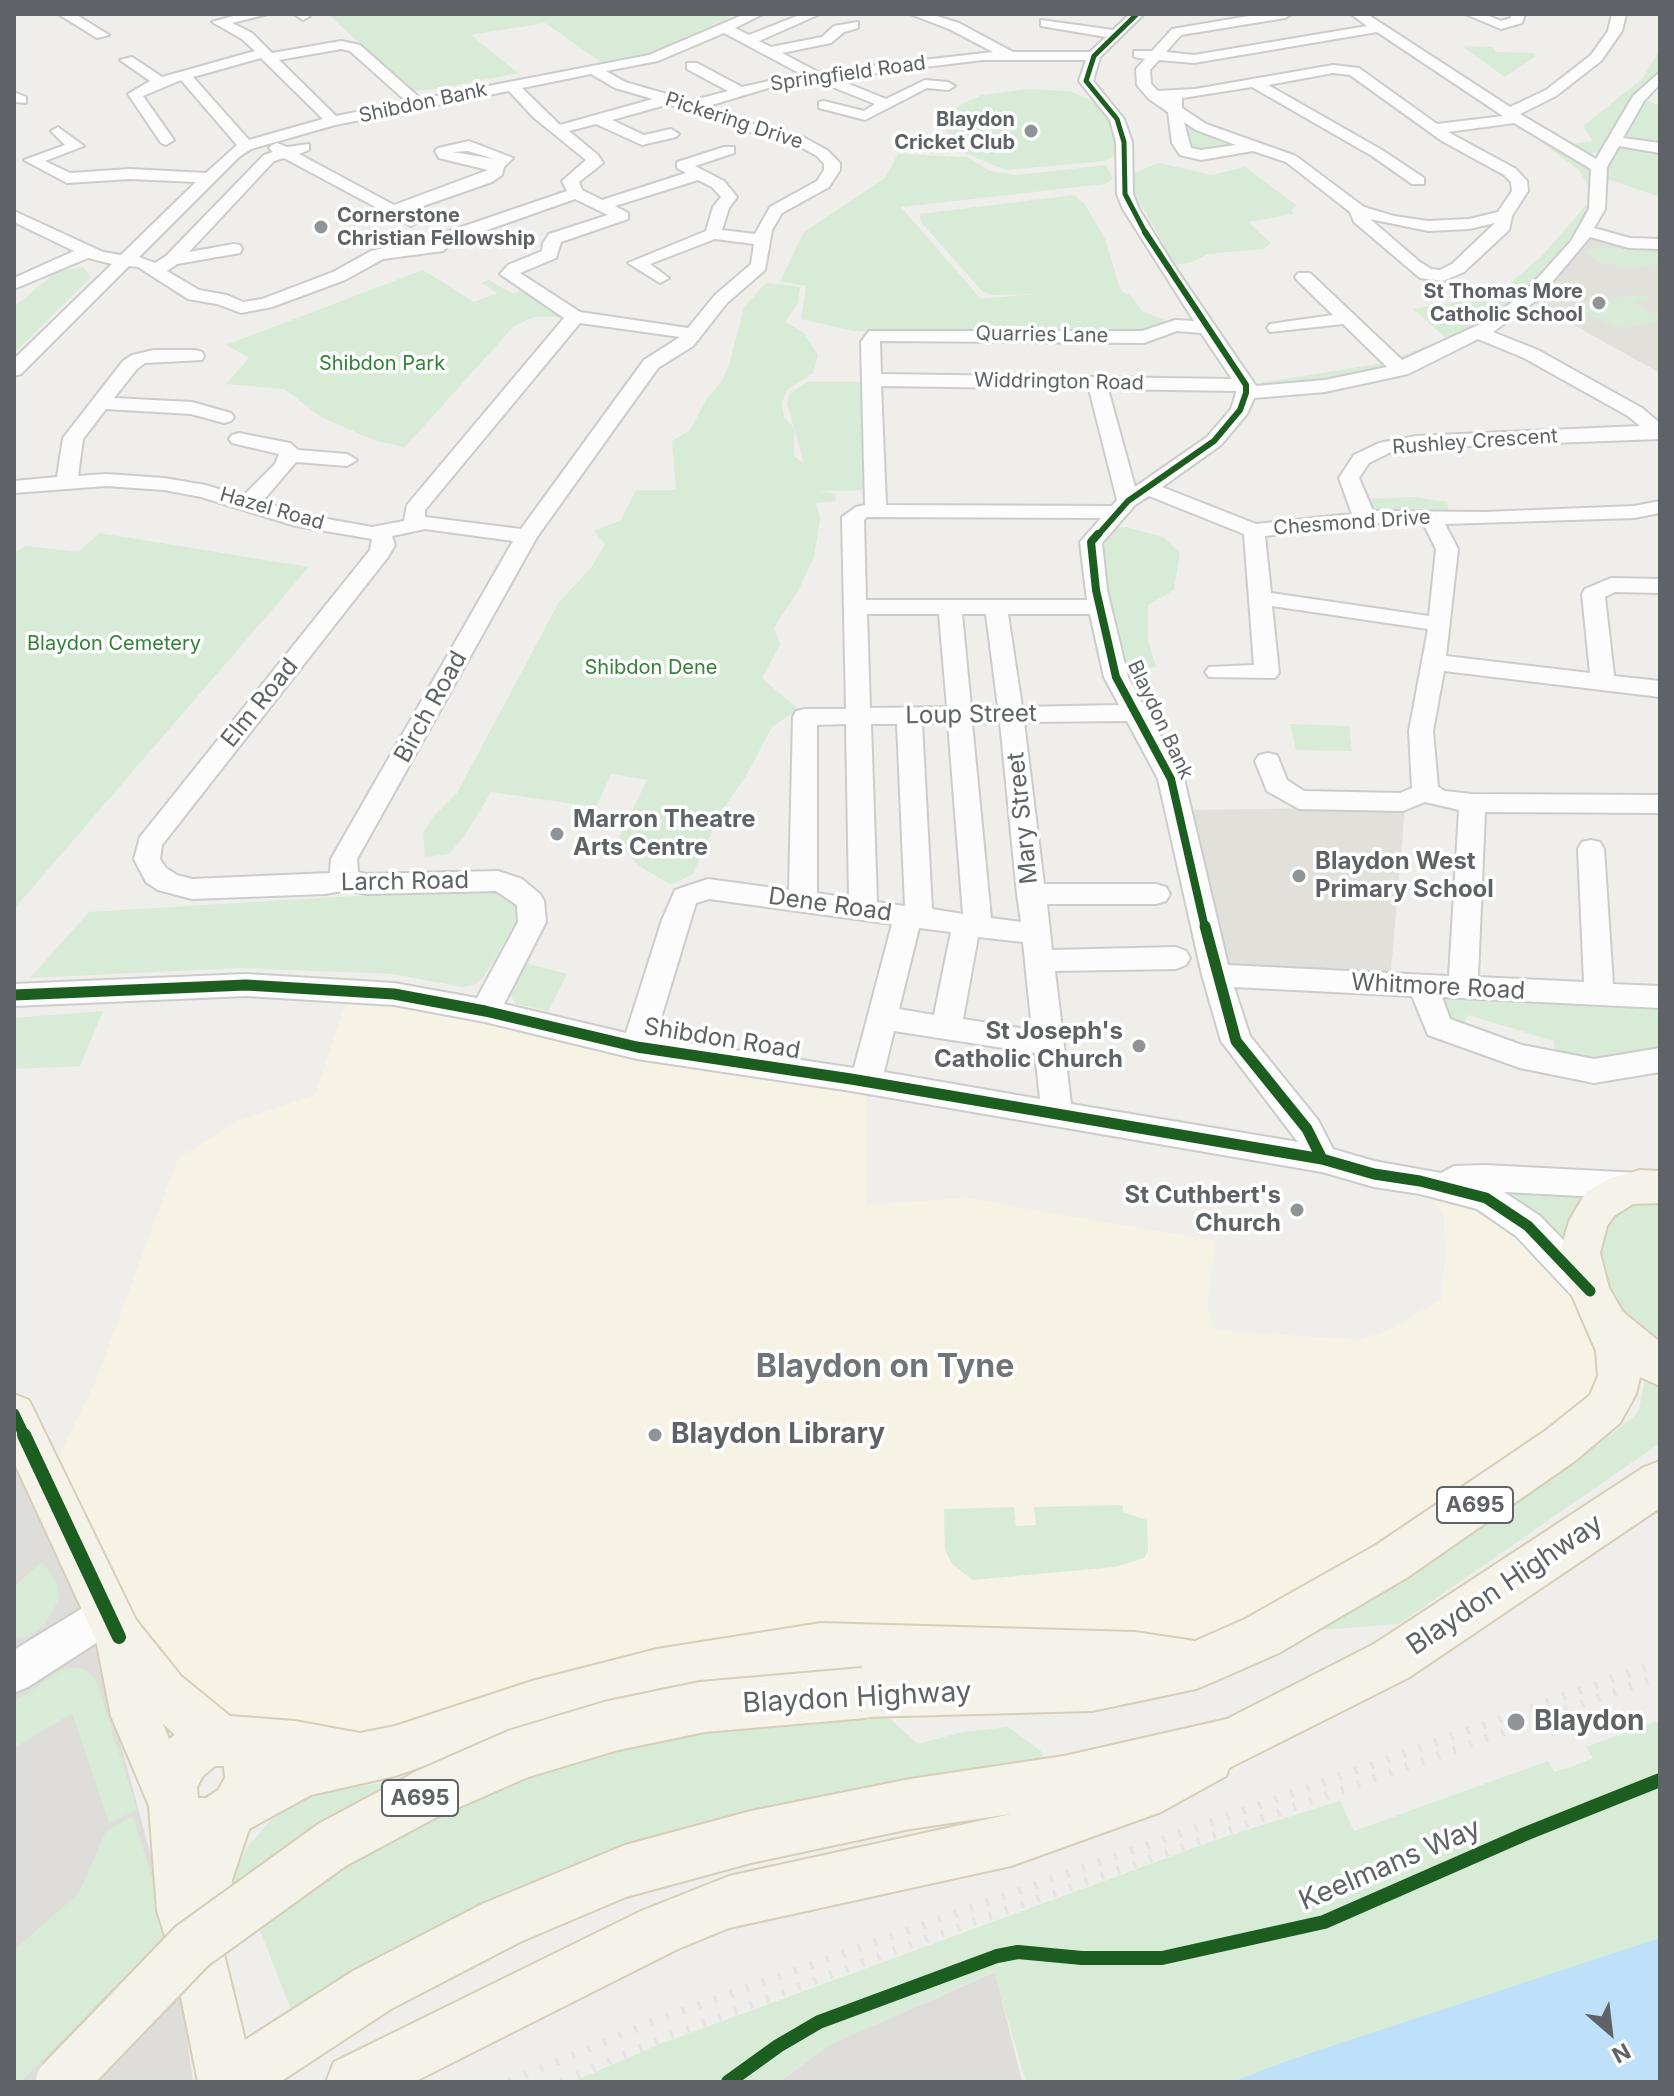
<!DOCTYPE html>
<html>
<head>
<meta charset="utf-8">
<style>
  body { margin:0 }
  #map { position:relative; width:1674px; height:2096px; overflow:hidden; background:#efeeea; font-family:Inter,sans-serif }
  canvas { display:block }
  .frame { position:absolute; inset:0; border:16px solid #5f6368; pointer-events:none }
  .north { position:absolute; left:1570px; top:1992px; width:80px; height:80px; -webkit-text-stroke:6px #fff; paint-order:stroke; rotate:152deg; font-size:22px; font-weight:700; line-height:32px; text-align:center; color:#5f6368 }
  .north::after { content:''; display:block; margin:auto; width:28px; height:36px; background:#5f6368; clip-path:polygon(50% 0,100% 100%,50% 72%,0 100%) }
</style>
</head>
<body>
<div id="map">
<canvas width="1674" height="2096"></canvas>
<div class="frame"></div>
<div class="north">N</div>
</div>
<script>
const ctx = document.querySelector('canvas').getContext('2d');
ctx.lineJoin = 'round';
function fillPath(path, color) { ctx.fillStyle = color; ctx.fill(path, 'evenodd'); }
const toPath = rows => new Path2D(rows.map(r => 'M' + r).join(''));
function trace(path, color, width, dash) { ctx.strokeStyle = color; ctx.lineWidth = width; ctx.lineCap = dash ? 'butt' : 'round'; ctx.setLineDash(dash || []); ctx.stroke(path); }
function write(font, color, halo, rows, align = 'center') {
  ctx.font = font + ' Inter,sans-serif'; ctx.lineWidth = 7; ctx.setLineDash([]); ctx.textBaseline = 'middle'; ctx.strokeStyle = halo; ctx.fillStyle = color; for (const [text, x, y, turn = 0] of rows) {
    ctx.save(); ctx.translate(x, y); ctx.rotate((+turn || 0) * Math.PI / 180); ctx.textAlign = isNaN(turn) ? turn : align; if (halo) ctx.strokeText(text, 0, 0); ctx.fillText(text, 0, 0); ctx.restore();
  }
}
fillPath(toPath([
  [349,994,866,1082,867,1205,966,1198,1215,1241,1207,1304,1214,1330,1359,1340,1386,1331,1441,1300,1445,1259,1444,1216,1420,1181,1486,1198,1557,1259,1615,1394,1196,1665,885,1647,395,1751,213,1735,45,1484,97,1378,178,1158,239,1121,315,1095]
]), '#f7f3e4');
fillPath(toPath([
  [14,1466,78,1585,173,1937,193,2082,14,2082],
  [995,1972,1022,2082,779,2082,831,2044]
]), '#dfddda');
fillPath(toPath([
  [1585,231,1660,244,1660,373,1527,299],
  [1405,807,1390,982,1221,970,1183,810]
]), '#e2e0da');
fillPath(toPath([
  [328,14,736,14,656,52,604,64,545,23,471,35,518,73,442,88,412,91],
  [1462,46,1493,47,1496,52,1534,53,1536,56,1505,77],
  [1660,50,1660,76,1639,99,1660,105,1660,197,1599,176,1600,191,1578,243,1495,324,1401,371,1286,391,1246,385,1384,363,1446,338,1413,309,1489,297,1503,289,1541,257,1587,204,1588,186,1579,170,1532,135,1549,139,1599,166,1606,153,1589,153,1566,145,1593,141,1583,126,1642,79],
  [1029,89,1070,91,1092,101,1110,122,1118,139,1113,156,1105,161,1006,170,962,152,949,136,946,127,949,114,960,105,982,95],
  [1187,119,1251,146,1190,154,1178,123],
  [898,154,967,157,990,171,1016,175,1106,165,1113,179,1105,184,901,207,981,299,1033,294,993,295,983,292,921,222,920,214,1074,195,1084,203,1105,239,1121,291,1131,296,1142,311,1165,320,1139,332,1096,333,853,331,801,319,806,286,780,281,804,232,885,178],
  [1159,163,1211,175,1245,167,1296,205,1291,210,1294,214,1248,222,1271,243,1264,249,1208,254,1189,263,1168,265,1163,243,1131,187,1132,174],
  [1660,247,1660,265,1633,268,1619,268,1612,262,1600,263,1585,253,1590,248],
  [83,267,91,277,14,353,14,307,56,272],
  [423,270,474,302,498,293,481,283,489,280,513,294,524,290,567,317,534,317,514,326,405,447,376,441,321,417,284,389,226,384,249,358,226,345],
  [766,283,800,287,798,303,785,322,804,333,818,355,813,373,787,390,782,403,784,417,794,428,794,456,804,464,787,403,790,393,807,382,872,382,875,490,819,491,836,494,835,501,816,503,820,518,814,557,798,591,774,628,780,644,762,678,798,709,772,727,746,776,720,813,693,874,671,885,638,865,617,842,647,780,611,774,596,807,491,792,464,837,449,854,425,857,423,833,433,817,457,793,559,602,591,568,605,544,594,531,621,520,636,490,676,490,672,441,690,430,707,398,721,382,729,365,744,307],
  [1645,295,1651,299,1635,302,1650,314,1660,312,1660,322,1614,328,1602,319,1589,316,1577,303],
  [1414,497,1447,502,1450,517,1365,519,1357,499],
  [1126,527,1163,537,1180,553,1174,590,1148,605,1148,640,1156,667,1125,670,1108,607,1104,542,1117,528],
  [99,533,309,567,14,909,14,553,26,546,79,552],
  [1290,724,1349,726,1352,751,1296,750],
  [485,888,514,893,526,905,484,977,474,985,462,987,393,974,240,968,30,978,89,912],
  [522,962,567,974,548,1011,516,1004,511,996,511,986],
  [1423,986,1660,1003,1660,1060,1556,1063,1554,1041,1468,1015,1459,1034],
  [103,1011,80,1066,14,1069,14,1018],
  [1513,1194,1584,1194,1560,1243,1538,1215],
  [1660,1201,1660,1348,1623,1310,1604,1276,1597,1255,1608,1221,1618,1207,1637,1202],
  [1645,1379,1660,1387,1660,1443,1399,1624,1318,1630,1599,1443,1634,1417,1639,1409],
  [1122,1505,1123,1512,1147,1520,1148,1551,1144,1558,1115,1567,973,1580,952,1564,945,1550,944,1509,1014,1507,1016,1526,1036,1525,1034,1507],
  [42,1562,57,1583,59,1600,44,1625,30,1636,15,1638,14,1586],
  [65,1668,83,1668,95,1677,137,1810,109,1823,72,1713,14,1748,14,1702],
  [880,1710,918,1744,963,1732,1008,1727,1041,1751,1047,1767,881,1784,804,1802,293,2015,258,1925,350,1861,443,1809,543,1769,724,1724],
  [1660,1720,1660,1940,1289,2060,1232,2082,1026,2082,994,1972,831,2044,779,2082,577,2080,660,2044,1224,1837,1340,1801,1354,1831,1548,1761,1554,1772,1574,1766,1593,1758,1586,1747],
  [421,1777,232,1891,236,1868,249,1845,270,1821,289,1807,307,1797,328,1791],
  [133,1816,170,1937,107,1995,21,2082,14,2082,14,1950,79,1893,106,1831]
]), '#d8ebd6');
fillPath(toPath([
  [1660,1938,1660,2082,1232,2082,1289,2060]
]), '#bfe0f9');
const minor = toPath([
  [58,14,75,14,109,35,97,38,58,14],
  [240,14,268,14,232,23,252,33,272,53,341,41,360,45,421,99,649,55,745,14,763,14,735,28,749,35,802,14,820,14,759,41,771,47,822,37,834,26,858,22,858,28,844,32,831,43,782,53,818,72,993,52,949,29,910,14,930,14,959,23,1013,52,1090,52,1106,37,1041,26,1041,20,1113,30,1130,14,1144,14,1100,57,1093,81,1124,119,1132,142,1133,194,1139,209,1172,263,1256,386,1325,380,1387,367,1343,324,1270,332,1267,328,1270,324,1333,315,1298,281,1295,277,1298,273,1310,273,1402,360,1489,320,1526,291,1571,241,1589,209,1591,169,1514,123,1448,132,1516,169,1527,181,1528,191,1512,216,1509,230,1464,272,1443,281,1420,278,1354,222,1350,212,1286,162,1253,151,1201,160,1180,155,1172,143,1168,112,1149,99,1137,85,1136,69,1145,59,1134,57,1134,51,1152,51,1172,29,1261,14,1292,14,1285,18,1181,35,1166,52,1194,55,1367,26,1351,14,1367,14,1510,107,1546,90,1591,55,1608,31,1612,14,1626,14,1622,31,1601,61,1556,96,1520,114,1596,159,1633,96,1660,72,1660,84,1644,101,1623,138,1660,143,1660,153,1619,146,1607,167,1605,209,1594,228,1630,238,1660,239,1660,249,1629,248,1590,237,1538,299,1493,332,1538,350,1642,408,1660,423,1660,439,1416,448,1391,452,1369,463,1359,478,1373,511,1485,512,1634,506,1660,501,1660,513,1634,518,1445,524,1458,549,1446,656,1590,673,1582,594,1585,589,1611,578,1660,579,1660,593,1615,592,1605,597,1614,676,1660,681,1660,697,1444,671,1433,731,1438,787,1445,791,1472,794,1660,795,1660,813,1485,812,1478,977,1584,982,1578,849,1582,842,1591,840,1600,842,1604,849,1613,984,1660,986,1660,1008,1442,997,1450,1019,1522,1045,1594,1059,1660,1048,1660,1072,1594,1083,1520,1068,1428,1035,1412,996,1234,987,1250,1036,1318,1120,1333,1149,1374,1161,1441,1173,1454,1166,1485,1165,1640,1173,1651,1176,1656,1186,1651,1196,1640,1199,1504,1192,1540,1216,1602,1280,1607,1291,1602,1302,1590,1306,1578,1302,1516,1236,1477,1209,1420,1194,1374,1187,1322,1172,851,1091,637,1059,485,1022,394,1005,246,996,14,1006,14,984,246,974,394,983,477,998,518,922,517,905,496,891,366,894,348,890,325,894,192,899,158,890,146,882,134,859,140,837,370,550,372,539,296,526,201,497,164,490,106,486,14,493,14,481,57,477,63,438,123,361,132,355,154,350,195,350,202,352,204,356,202,360,145,363,137,369,114,398,192,402,231,413,234,417,231,421,224,423,191,414,106,409,83,439,78,476,106,474,164,478,205,485,243,496,275,464,279,454,232,443,229,439,232,435,239,433,290,443,298,450,347,454,357,460,347,466,296,462,262,502,300,514,372,527,404,521,407,505,564,318,500,274,508,265,542,251,543,243,549,234,608,215,575,199,453,242,443,251,383,259,345,280,272,307,241,313,217,304,188,299,138,267,129,266,21,374,14,376,14,359,112,264,88,258,14,289,14,278,74,251,14,222,14,211,103,252,121,255,196,182,130,179,67,183,24,160,65,145,51,131,58,127,84,146,45,161,70,173,130,169,206,173,237,145,181,80,143,96,174,140,166,145,161,143,128,94,150,81,120,60,132,57,162,77,255,51,242,39,212,22,240,14],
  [1377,32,1503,116,1437,124,1359,68,1333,65,1195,89,1158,91,1151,84,1150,70,1159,60,1194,63,1377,32],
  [724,33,801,74,742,87,697,63,687,63,687,69,728,91,691,101,625,82,606,71,658,61,724,33],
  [341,49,350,51,407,102,336,116,279,60,341,49],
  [261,58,264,61,323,119,249,140,193,77,261,58],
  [983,60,1086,60,1079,81,1110,120,1116,142,1117,194,1123,209,1194,321,1175,320,1142,331,869,331,861,342,865,505,856,507,842,517,846,709,805,709,796,711,793,717,789,890,708,879,675,890,662,920,626,1033,504,1004,546,922,544,901,540,894,522,879,498,871,366,874,358,872,357,859,537,537,658,368,693,346,727,303,765,270,772,230,782,213,829,187,840,170,840,163,827,150,801,136,732,119,705,107,775,86,815,80,875,104,864,111,824,101,819,102,819,108,865,120,927,88,948,90,955,86,948,82,925,80,886,99,834,78,983,60],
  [1333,73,1350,75,1442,141,1504,175,1511,182,1512,191,1498,212,1469,219,1428,221,1394,216,1364,207,1296,156,1206,124,1182,108,1182,98,1252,87,1372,156,1412,184,1424,184,1424,178,1382,150,1268,85,1333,73],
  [591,74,615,88,653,99,560,125,522,88,591,74],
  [509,91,533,117,586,160,562,181,567,191,441,234,432,242,402,244,371,251,333,272,262,299,243,302,227,295,199,290,167,271,177,264,240,253,242,249,240,245,234,244,189,252,274,161,284,158,411,226,419,221,406,212,492,182,502,175,504,167,513,158,469,141,438,148,435,151,439,158,488,170,394,205,299,154,309,150,309,144,287,147,277,143,272,145,269,148,273,152,264,155,166,256,155,263,139,257,239,157,251,149,335,125,509,91],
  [669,104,722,125,791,142,817,156,824,164,824,170,817,181,770,207,755,234,722,230,729,208,737,197,724,181,695,166,734,153,734,147,724,147,677,162,677,168,686,173,602,200,582,190,579,182,603,163,598,155,569,131,596,124,642,145,676,137,679,134,671,129,644,135,612,120,669,104],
  [1184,122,1196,130,1236,145,1201,150,1191,148,1184,122],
  [468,151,494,159,453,152,468,151],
  [698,180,712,187,721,197,713,207,706,231,628,263,660,283,669,278,650,264,715,239,754,244,751,264,715,295,688,328,580,312,520,273,556,258,561,242,628,219,628,213,615,206,698,180],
  [1370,219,1428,231,1469,229,1495,223,1452,264,1440,270,1431,269,1420,262,1370,219],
  [580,323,680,337,644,360,521,529,425,517,425,510,580,323],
  [1177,331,1201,333,1232,379,881,374,880,341,1144,343,1177,331],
  [1478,339,1524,358,1628,416,1640,426,1416,436,1379,443,1354,455,1339,478,1352,514,1256,524,1162,487,1221,445,1247,414,1254,398,1325,392,1408,374,1478,339],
  [881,386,1089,389,1117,500,1112,506,886,505,881,386],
  [1108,389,1236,391,1236,393,1231,409,1207,437,1135,487,1108,389],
  [1149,496,1244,534,1254,665,1209,667,1205,672,1209,677,1275,678,1279,673,1272,606,1428,629,1409,731,1412,788,1400,793,1304,791,1287,780,1277,755,1268,753,1259,755,1255,761,1267,791,1299,809,1403,811,1425,802,1459,810,1449,976,1228,965,1184,779,1128,677,1107,590,1102,543,1135,505,1149,496],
  [867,517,1101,518,1080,542,1087,600,866,600,864,520,867,517],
  [1387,522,1423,523,1436,549,1429,616,1271,593,1265,536,1387,522],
  [425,529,513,541,331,859,330,873,192,879,177,875,166,868,160,859,162,845,388,557,395,545,392,536,425,529],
  [867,614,939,614,947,707,870,708,867,614],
  [962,614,986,614,998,707,971,707,962,614],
  [1008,614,1090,614,1104,677,1119,705,1022,707,1008,614],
  [1127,721,1158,779,1202,975,1221,1041,1298,1142,1071,1104,1055,971,1176,969,1186,965,1190,958,1186,951,1176,947,1052,950,1047,904,1156,904,1166,901,1170,894,1166,887,1156,884,1044,884,1024,722,1127,721],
  [1000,722,1017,894,1021,922,991,918,972,723,1000,722],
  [922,723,948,723,963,914,932,909,922,723],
  [846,724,849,898,817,893,817,725,846,724],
  [871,724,897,724,905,906,877,902,871,724],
  [709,899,892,924,854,1068,655,1038,696,903,709,899],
  [919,928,951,932,934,1015,899,1009,919,928],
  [978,937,1023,942,1032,1030,963,1019,978,937],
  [894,1031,1035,1053,1040,1099,884,1072,894,1031],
  [294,14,308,14,310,16,303,20,294,14],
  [1465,14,1484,14,1501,21,1511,18,1511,14,1525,14,1522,23,1501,29,1465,14],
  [14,92,26,97,26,103,14,102,14,92],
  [107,1593,121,1599,127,1613,121,1627,28,1687,14,1693,14,1650,107,1593]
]);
const major = toPath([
  [1640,1170,1660,1171,1660,1203,1633,1204,1614,1216,1607,1226,1600,1253,1609,1288,1623,1312,1660,1342,1660,1386,1640,1377,1636,1394,1620,1423,1575,1461,1408,1577,1279,1653,1213,1682,1196,1689,1092,1711,864,1717,847,1710,840,1693,847,1676,859,1671,821,1671,657,1697,532,1729,395,1776,311,1795,249,1829,232,1880,229,1936,223,1950,245,2040,353,1971,482,1904,625,1845,751,1811,910,1779,1064,1756,1227,1719,1374,1644,1644,1467,1660,1461,1660,1508,1408,1678,1229,1768,1226,1776,1161,1812,1011,1866,729,1928,678,1949,414,2082,326,2082,334,2062,641,1911,729,1876,1011,1814,910,1829,751,1863,626,1897,520,1942,391,2009,280,2082,198,2082,175,1967,157,1911,149,1806,111,1716,96,1640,14,1462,14,1394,29,1400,136,1620,181,1676,230,1716,295,1721,360,1733,395,1726,532,1681,657,1649,821,1623,1135,1632,1195,1641,1245,1619,1376,1545,1545,1431,1590,1395,1598,1376,1596,1351,1570,1291,1560,1253,1569,1221,1586,1192,1609,1179,1640,1170],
  [163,1724,175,1735,169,1739,163,1724],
  [215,1766,224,1766,225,1778,218,1790,206,1798,198,1798,197,1787,203,1776,215,1766]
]);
trace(minor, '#cbcccc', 4);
trace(major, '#d7ceb8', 4);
fillPath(minor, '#fdfcfc');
fillPath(major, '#f4f2e9');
trace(toPath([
  [509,2082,655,2021,1660,1662],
  [561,2082,659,2040,896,1950,1660,1676]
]), '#e4e4e4', 8, [3, 14]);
const majorBridge = toPath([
  [61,2082,192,1946,332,1845,427,1794,518,1754,611,1726,702,1707,864,1693]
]);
trace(majorBridge, '#d7ceb8', 54, []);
trace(majorBridge, '#f4f2e9', 50);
trace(toPath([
  [1137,14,1094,56,1086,81,1117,119,1124,142,1125,194,1146,234]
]), '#1b5e20', 5);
trace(toPath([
  [1097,536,1128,501,1214,441,1240,410,1246,393,1246,385,1145,232]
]), '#1b5e20', 6);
trace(toPath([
  [1098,534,1091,542,1096,590,1116,677,1171,779,1205,928]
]), '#1b5e20', 8);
trace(toPath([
  [1205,926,1236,1041,1307,1129,1322,1159],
  [14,995,246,985,394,994,485,1011,637,1047,851,1079,1322,1159,1374,1174,1420,1181,1486,1198,1528,1226,1590,1291],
  [14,1414,25,1437]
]), '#1b5e20', 11);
trace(toPath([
  [24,1435,119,1637],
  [728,2082,778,2046,819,2022,997,1956,1018,1952,1082,1958,1162,1958,1324,1922,1525,1834,1660,1780]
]), '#1b5e20', 14);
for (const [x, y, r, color] of [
  [1031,131,8,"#919496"],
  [321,227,8,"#919496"],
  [1599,303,8,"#919496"],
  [557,834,8,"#919496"],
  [1299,876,8,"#919496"],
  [1139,1046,8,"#919496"],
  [1297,1210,8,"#919496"],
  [655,1435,8,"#919496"],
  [1516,1722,10,"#919496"]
]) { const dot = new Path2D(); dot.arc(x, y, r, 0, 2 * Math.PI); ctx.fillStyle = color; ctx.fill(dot); trace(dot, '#fff', 3); }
write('20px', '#5f6368', '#fff', [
  ["Springfield Road",848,74,-8],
  ["Shibdon Bank",423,103,-12],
  ["Pickering Drive",734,121,18],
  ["Quarries Lane",1042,335,1],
  ["Widdrington Road",1059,382,1],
  ["Rushley Crescent",1475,442,-4],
  ["Hazel Road",272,509,16],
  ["Chesmond Drive",1352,523,-4],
  ["Blaydon Bank",1160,720,65]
]);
write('bold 20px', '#5f6368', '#fff', [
  ["Blaydon",1015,120],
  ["Cricket Club",1015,143],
  ["Cornerstone",337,216,"left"],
  ["Christian Fellowship",337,239,"left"],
  ["St Thomas More",1583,292],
  ["Catholic School",1583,315]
], 'right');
write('20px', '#348238', '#fff', [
  ["Shibdon Park",382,364],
  ["Blaydon Cemetery",114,644],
  ["Shibdon Dene",651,668]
]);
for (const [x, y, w] of [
  [1475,1505,76],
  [420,1798,76]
]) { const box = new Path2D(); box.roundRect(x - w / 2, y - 18, w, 36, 6); ctx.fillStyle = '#fff'; ctx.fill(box); trace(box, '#5f6368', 2); }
write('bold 22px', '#5f6368', null, [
  ["A695",1475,1505],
  ["A695",420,1798]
]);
write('24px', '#5f6368', '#fff', [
  ["Elm Road",260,703,-51],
  ["Birch Road",431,707,-61],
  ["Loup Street",971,715,-1],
  ["Mary Street",1023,818,-96],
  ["Larch Road",405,882,-1],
  ["Dene Road",830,905,8],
  ["Whitmore Road",1438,987,3],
  ["Shibdon Road",722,1039,9]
]);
write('bold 24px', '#5f6368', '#fff', [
  ["Marron Theatre",573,820],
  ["Arts Centre",573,848],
  ["Blaydon West",1315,862],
  ["Primary School",1315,890],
  ["St Joseph's",1123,1032,"right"],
  ["Catholic Church",1123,1060,"right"],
  ["St Cuthbert's",1281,1196,"right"],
  ["Church",1281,1224,"right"]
], 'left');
write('bold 28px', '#5f6368', '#fff', [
  ["Blaydon Library",671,1435],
  ["Blaydon",1534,1722]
], 'left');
write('28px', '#5f6368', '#fff', [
  ["Blaydon Highway",1505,1585,-34],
  ["Blaydon Highway",857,1698,-3],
  ["Keelmans Way",1390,1865,-23]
]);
write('bold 32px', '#70757a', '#fff', [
  ["Blaydon on Tyne",885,1367]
]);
</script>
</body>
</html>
